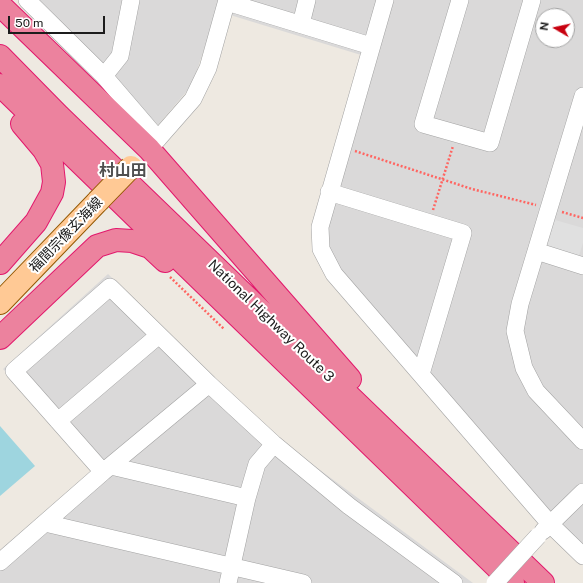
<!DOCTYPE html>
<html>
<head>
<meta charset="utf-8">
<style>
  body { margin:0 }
  #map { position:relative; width:583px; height:583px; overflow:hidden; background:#eee9e1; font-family:"Public Sans",sans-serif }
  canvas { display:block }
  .north { position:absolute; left:535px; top:8px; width:40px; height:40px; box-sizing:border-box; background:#fff; border:1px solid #a4a4a4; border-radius:50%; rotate:279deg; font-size:11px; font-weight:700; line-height:16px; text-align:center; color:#1c1c1c }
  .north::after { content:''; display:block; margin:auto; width:14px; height:18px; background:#c8000f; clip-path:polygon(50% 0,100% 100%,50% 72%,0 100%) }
  .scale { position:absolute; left:8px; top:16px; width:97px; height:18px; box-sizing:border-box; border:2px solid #1c1c1c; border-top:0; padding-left:5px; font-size:12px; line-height:14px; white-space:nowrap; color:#1c1c1c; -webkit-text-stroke:3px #fff; paint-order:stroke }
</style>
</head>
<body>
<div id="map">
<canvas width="583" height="583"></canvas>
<div class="north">N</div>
<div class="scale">50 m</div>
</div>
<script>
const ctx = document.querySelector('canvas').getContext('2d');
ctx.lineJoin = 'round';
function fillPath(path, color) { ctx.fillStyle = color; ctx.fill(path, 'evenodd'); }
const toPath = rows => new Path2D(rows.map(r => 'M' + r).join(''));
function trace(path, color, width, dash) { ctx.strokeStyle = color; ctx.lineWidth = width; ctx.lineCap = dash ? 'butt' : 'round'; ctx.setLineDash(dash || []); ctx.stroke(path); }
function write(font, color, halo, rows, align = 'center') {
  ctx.font = font + ' "Public Sans","Noto Sans JP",sans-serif'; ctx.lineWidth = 4; ctx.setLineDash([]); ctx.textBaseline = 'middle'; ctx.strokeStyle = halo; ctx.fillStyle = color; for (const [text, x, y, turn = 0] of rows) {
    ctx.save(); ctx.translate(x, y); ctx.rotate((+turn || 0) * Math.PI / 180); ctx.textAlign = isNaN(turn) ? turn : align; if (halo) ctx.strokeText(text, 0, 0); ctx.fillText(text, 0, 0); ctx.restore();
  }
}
fillPath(toPath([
  [35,0,583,0,583,565,553,535,321,266,361,55,217,11,192,85,158,125],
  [543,16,567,16,567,40,543,40],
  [108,274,278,439,473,583,0,583,0,554,96,468,3,369]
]), '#dad9d9');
fillPath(toPath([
  [555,220,583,228,583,243,578,259,546,249]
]), '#e0e0e0');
fillPath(toPath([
  [0,426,35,466,0,496]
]), '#9ed5df');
const minor = toPath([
  [27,0,104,76,158,139],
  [385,0,320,227,321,249,334,274,551,525,583,556],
  [460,0,423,124,490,143,532,0],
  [227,2,371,46],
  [301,24,307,0],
  [104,76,120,56,131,0],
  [583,96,520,304,515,331,524,368,536,391,583,441],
  [150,148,193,99,208,68,227,0],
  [329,192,463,233,421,374],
  [536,251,583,266],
  [58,421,159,335],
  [111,466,247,498],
  [103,472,14,371,110,287,209,384,274,444,349,506,454,583],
  [45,523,303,583],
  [543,531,583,492],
  [0,562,103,472,209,384],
  [228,583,247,498,257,464,274,444]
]);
const major = toPath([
  [0,303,98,201]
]);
const highway = toPath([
  [0,5,149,149,350,379],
  [0,56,59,116,543,583],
  [0,85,513,583],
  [0,263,36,222,52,193,54,182,52,164,44,150,22,124],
  [0,338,97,246,116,240,132,241,150,247,165,261]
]);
trace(minor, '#a3a3a3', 18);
trace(major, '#945800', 24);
trace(highway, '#e2186c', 24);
trace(toPath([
  [355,151,472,189,536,205],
  [433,210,453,146],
  [562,212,583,218],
  [170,277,224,329]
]), '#ff6561', 2.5, [2, 2]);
trace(minor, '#fff', 17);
trace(major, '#ffc995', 22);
trace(highway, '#ec829e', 22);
const minorBridge = toPath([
  [495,583,538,536]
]);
const majorBridge = toPath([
  [98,201,131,167]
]);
trace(minorBridge, '#a3a3a3', 18, []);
trace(majorBridge, '#945800', 24, []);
trace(minorBridge, '#fff', 17);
trace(majorBridge, '#ffc995', 22);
write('14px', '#1c1c1c', '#fff', [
  ["福間宗像玄海線",66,235,-46],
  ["National Highway Route 3",271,321,44]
]);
write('bold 16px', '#4f4f4f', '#fff', [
  ["村山田",123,171]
]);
</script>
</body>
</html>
